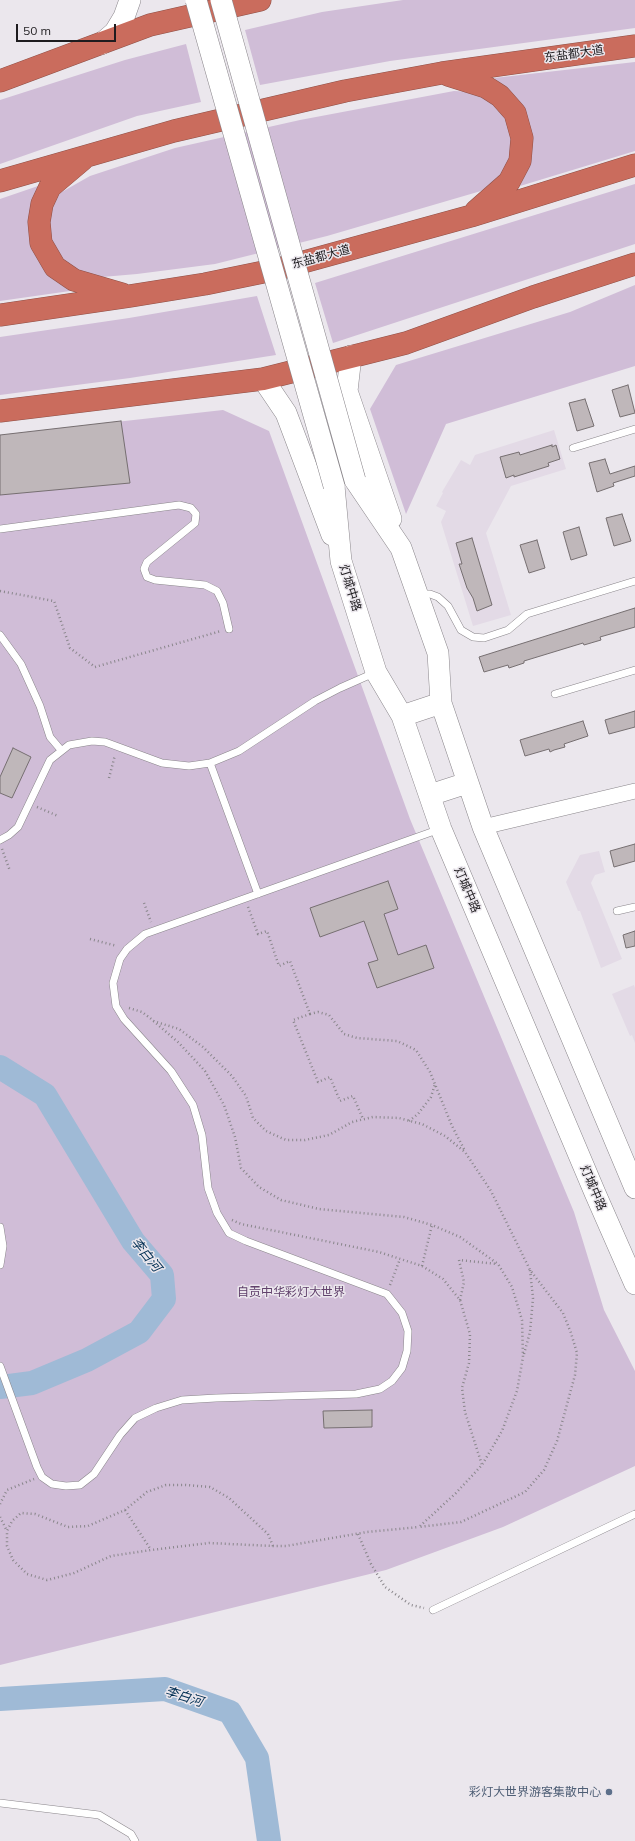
<!DOCTYPE html>
<html>
<head>
<meta charset="utf-8">
<style>
  body { margin:0 }
  #map { position:relative; width:635px; height:1841px; overflow:hidden; background:#ebe7ed; font-family:Mulish,sans-serif }
  canvas { display:block }
  .scale { position:absolute; left:16px; top:24px; width:100px; height:18px; box-sizing:border-box; border:2px solid #1e1c1f; border-top:0; padding-left:5px; font-size:12px; line-height:14px; white-space:nowrap; color:#1e1c1f; -webkit-text-stroke:3px #ebe7ed; paint-order:stroke }
</style>
</head>
<body>
<div id="map">
<canvas width="635" height="1841"></canvas>
<div class="scale">50 m</div>
</div>
<script>
const ctx = document.querySelector('canvas').getContext('2d');
ctx.lineJoin = 'round';
function fillPath(path, color) { ctx.fillStyle = color; ctx.fill(path, 'evenodd'); }
const toPath = rows => new Path2D(rows.map(r => 'M' + r).join(''));
function trace(path, color, width, dash) { ctx.strokeStyle = color; ctx.lineWidth = width; ctx.lineCap = dash ? 'butt' : 'round'; ctx.setLineDash(dash || []); ctx.stroke(path); }
function write(font, color, halo, rows, align = 'center') {
  ctx.font = font + ' Mulish,"Noto Sans SC",sans-serif'; ctx.lineWidth = 3; ctx.setLineDash([]); ctx.textBaseline = 'middle'; ctx.strokeStyle = halo; ctx.fillStyle = color; for (const [text, x, y, turn = 0] of rows) {
    ctx.save(); ctx.translate(x, y); ctx.rotate((+turn || 0) * Math.PI / 180); ctx.textAlign = isNaN(turn) ? turn : align; if (halo) ctx.strokeText(text, 0, 0); ctx.fillText(text, 0, 0); ctx.restore();
  }
}
fillPath(toPath([
  [554,430,566,469,511,486,486,533,511,615,473,626,441,522,446,511,436,506,443,493,442,492,461,460,470,465,475,455],
  [599,851,605,872,595,875,591,883,622,959,601,968,580,911,578,911,566,882,580,855],
  [634,985,635,988,635,1043,632,1035,630,1036,612,994]
]), '#e3dae6');
fillPath(toPath([
  [403,0,635,0,635,28,390,61,260,85,245,30,322,12],
  [186,44,201,102,137,116,0,164,0,100,125,60],
  [635,62,635,151,520,186,531,163,508,89,494,78],
  [454,91,475,92,495,101,506,115,513,136,513,154,500,177,481,191,327,236,215,264,137,274,102,277,76,271,58,258,50,239,49,214,60,193,90,176,175,148,300,120],
  [635,184,635,244,333,343,315,283],
  [41,185,45,272,70,291,0,301,0,199],
  [635,285,635,366,446,424,406,514,370,409,396,365,570,312],
  [257,296,276,355,130,378,0,395,0,337,129,318],
  [223,410,269,431,410,819,574,1212,604,1310,635,1371,635,1466,503,1527,386,1570,0,1665,0,435]
]), '#d0bdd7');
trace(toPath([
  [0,1067,45,1095,133,1241,162,1275,164,1299,139,1332,87,1360,32,1383,0,1387],
  [0,1699,165,1689,230,1712,257,1758,269,1841]
]), '#9fbad6', 24);
const building = toPath([
  [628,385,635,413,620,417,612,390,628,385],
  [585,399,594,426,577,431,569,403,585,399],
  [121,421,130,483,0,495,0,435,121,421],
  [552,445,552,447,556,445,560,459,548,463,549,466,514,477,514,475,506,478,500,457,519,452,520,455,552,445],
  [605,459,610,474,635,466,635,476,613,483,614,486,597,492,589,463,605,459],
  [622,514,631,541,614,546,606,518,622,514],
  [579,527,587,555,571,560,563,532,579,527],
  [472,538,492,605,477,611,473,598,467,588,459,564,462,564,456,543,472,538],
  [537,540,545,568,529,573,520,545,537,540],
  [635,608,635,627,600,637,601,640,584,645,583,643,524,661,524,663,509,668,508,665,484,672,479,657,635,608],
  [635,711,635,727,609,734,605,720,635,711],
  [583,721,588,736,564,744,565,747,554,750,550,752,549,749,525,756,520,740,583,721],
  [13,748,31,757,12,798,0,793,0,777,13,748],
  [635,844,635,861,614,867,610,851,635,844],
  [388,881,398,909,384,914,398,955,426,945,434,968,377,988,368,963,378,960,364,921,320,937,310,908,388,881],
  [635,931,635,946,626,948,623,935,635,931],
  [372,1410,372,1427,324,1428,323,1411,372,1410]
]);
fillPath(building, '#bfb7ba');
trace(building, '#766f71', 1);
const lane = toPath([
  [573,448,635,429],
  [0,529,179,505,191,508,196,514,195,523,147,562,144,569,147,577,155,580,205,585,217,591,223,603,229,629],
  [419,594,430,594,438,597,448,606,461,630,473,637,484,638,508,630,527,614,635,581],
  [0,635,21,664,40,706,50,737,61,750],
  [555,694,635,670],
  [210,763,258,894],
  [0,840,9,835,18,827,50,760,69,745,92,741,105,742,162,763,189,766,210,763,239,751,315,701,340,688,374,673],
  [617,911,635,907],
  [0,1227,3,1246,0,1265],
  [0,1366,37,1467,42,1477,52,1484,66,1486,80,1485,94,1474,120,1435,135,1418,156,1408,182,1400,216,1398,356,1394,380,1389,392,1381,402,1368,407,1351,408,1331,402,1313,387,1294,246,1241,229,1233,217,1213,208,1188,202,1135,193,1105,171,1071,124,1019,116,1006,113,983,120,959,127,949,145,934,440,829],
  [433,1610,635,1514],
  [0,1803,99,1815,131,1834,135,1841]
]);
const street = toPath([
  [483,827,635,791]
]);
const secondary = toPath([
  [101,44,115,32,124,17,130,0],
  [351,356,347,391,391,519],
  [263,379,286,413,332,535],
  [355,480,401,548,438,653,441,703,483,827,635,1188],
  [334,486,341,561,376,672,402,716,441,829,595,1193,635,1284],
  [402,716,441,703],
  [430,795,467,783]
]);
const highway = toPath([
  [448,75,486,87,500,96,515,113,522,138,520,161,509,182,476,211],
  [0,81,150,25,260,0],
  [82,160,50,187,42,204,39,222,41,243,55,267,74,280,122,294],
  [0,181,174,131,345,91,442,73,635,46],
  [0,315,130,296,205,284,278,269,471,216,635,165],
  [0,411,263,379,406,343,533,297,635,264]
]);
trace(lane, '#8a868b', 8);
trace(street, '#8a868b', 16);
trace(secondary, '#8a868b', 22);
trace(highway, '#8e5047', 23);
trace(toPath([
  [0,591,54,601,70,648,95,667,221,631],
  [109,778,115,755],
  [37,807,58,816],
  [2,849,10,871],
  [144,903,151,922],
  [248,907,258,934,267,931,279,966,290,961,310,1014,318,1012,329,1015,344,1034,357,1038,397,1041,416,1050,430,1072,452,1126,465,1151],
  [90,939,117,946],
  [129,1008,142,1012,150,1018,179,1043,205,1071,224,1105,235,1137,241,1168,259,1187,281,1200,319,1209,404,1217,432,1225,460,1237,498,1264,512,1287,522,1320,523,1357,517,1391,502,1431,482,1465,456,1493,419,1527,461,1522,525,1492,544,1470,557,1441,575,1375,577,1353,571,1333,563,1313,530,1270,491,1191,465,1152,445,1136,422,1124,399,1118,373,1117,352,1122,329,1135,305,1140,286,1140,266,1131,253,1118,246,1096,232,1076,203,1047,179,1029,153,1021],
  [310,1014,293,1020,318,1082,330,1077,340,1101,353,1096,363,1119],
  [409,1121,418,1114,431,1097,435,1084],
  [232,1220,241,1224,379,1252,422,1266,443,1279,460,1300,470,1334,469,1363,462,1388,465,1412,482,1465],
  [422,1266,432,1225],
  [390,1285,400,1259],
  [460,1300,464,1282,459,1260,497,1264],
  [524,1354,530,1332,533,1298,530,1270],
  [0,1504,7,1490,34,1479],
  [125,1510,151,1550],
  [0,1517,7,1531],
  [358,1534,371,1564,385,1587,411,1605,424,1608],
  [273,1546,268,1534,229,1498,210,1487,186,1485,166,1485,147,1492,125,1510,88,1526,68,1527,35,1514,21,1513,12,1521,7,1531,7,1546,13,1560,27,1574,47,1580,74,1573,111,1556,151,1550,209,1543,251,1545,273,1546,286,1546,367,1532,419,1527]
]), '#89868b', 2.5, [1, 3]);
trace(lane, '#fff', 7);
trace(street, '#fff', 15);
trace(secondary, '#fff', 21);
trace(highway, '#ca6c5d', 22);
const secondaryBridge = toPath([
  [196,0,334,486],
  [221,0,355,480]
]);
trace(secondaryBridge, '#8a868b', 22, []);
trace(secondaryBridge, '#fff', 21);
for (const [x, y, r, color] of [
  [609,1792,4,"#5c6f8a"]
]) { const dot = new Path2D(); dot.arc(x, y, r, 0, 2 * Math.PI); ctx.fillStyle = color; ctx.fill(dot); trace(dot, '#ebe7ed', 1.5); }
write('12px', '#1e1c1f', '#ebe7ed', [
  ["东盐都大道",574,54,-8],
  ["东盐都大道",321,257,-15],
  ["灯城中路",350,588,73],
  ["灯城中路",467,890,67],
  ["灯城中路",593,1188,67]
]);
write('12px', '#61416c', '#ebe7ed', [
  ["自贡中华彩灯大世界",291,1292]
]);
write('12px', '#4e5e75', '#ebe7ed', [
  ["彩灯大世界游客集散中心",601,1792]
], 'right');
write('italic 13px', '#033054', '#ebe7ed', [
  ["李白河",146,1255,51],
  ["李白河",184,1697,17]
]);
</script>
</body>
</html>
